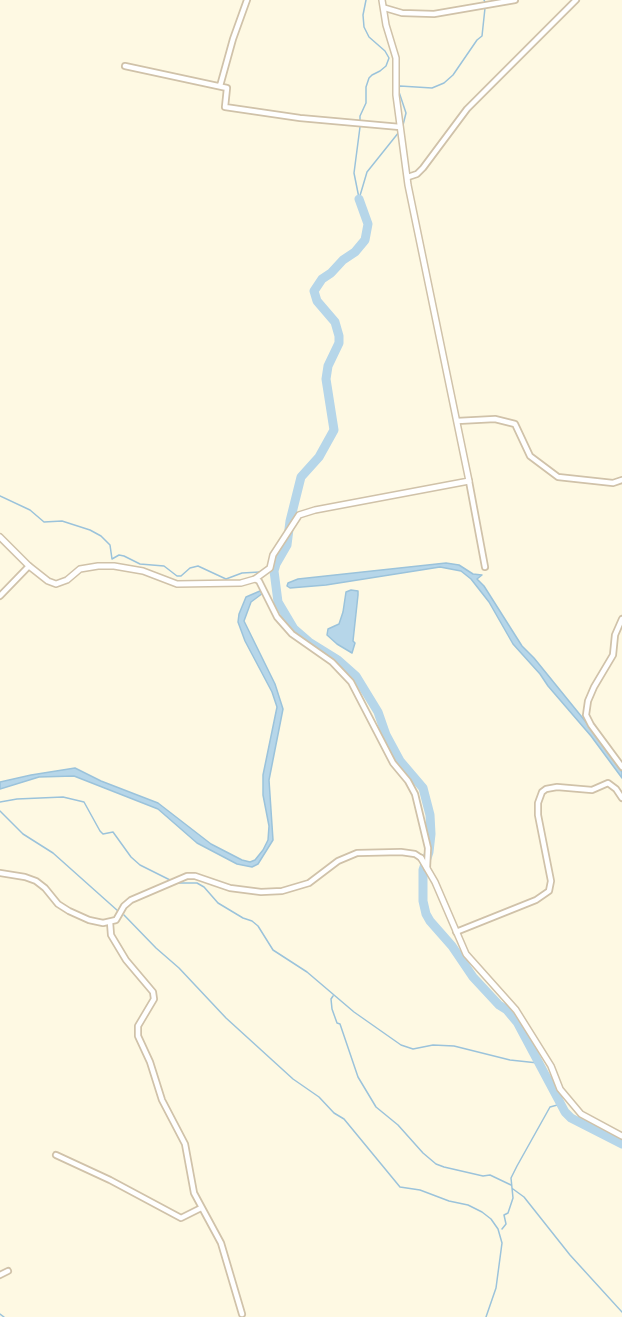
<!DOCTYPE html>
<html>
<head>
<meta charset="utf-8">
<style>
  body { margin:0 }
  canvas { display:block; background:#fef9e3 }
</style>
</head>
<body>
<canvas width="622" height="1317"></canvas>
<script>
const ctx = document.querySelector('canvas').getContext('2d');
ctx.lineJoin = 'round';
function fillPath(path, color) { ctx.fillStyle = color; ctx.fill(path, 'evenodd'); }
const toPath = rows => new Path2D(rows.map(r => 'M' + r).join(''));
function trace(path, color, width, dash) { ctx.strokeStyle = color; ctx.lineWidth = width; ctx.lineCap = dash ? 'butt' : 'round'; ctx.setLineDash(dash || []); ctx.stroke(path); }
const water = toPath([
  [446,563,459,565,473,574,482,575,477,579,484,586,522,646,534,658,590,727,622,772,622,778,591,736,548,686,540,674,513,644,489,602,471,579,461,571,440,567,326,585,290,588,287,586,288,583,298,579,446,563],
  [351,590,358,591,358,595,353,641,355,643,352,653,337,644,327,635,328,629,339,624,343,612,346,592,351,590],
  [260,591,263,593,251,602,244,621,275,684,283,709,269,780,273,840,258,864,252,867,237,864,197,843,158,809,74,776,39,777,0,789,0,782,31,775,75,768,101,781,158,803,211,844,242,860,250,862,255,860,263,850,268,840,269,826,263,795,263,775,277,707,272,692,245,641,238,622,239,614,246,597,260,591]
]);
fillPath(water, '#b6d6e9');
trace(water, '#9bc3db', 1.5);
trace(toPath([
  [484,0,485,2],
  [360,122,360,116,366,103,366,87,369,78,372,75,380,71,386,66,389,58,385,51,369,37,364,27,363,15,366,0],
  [403,125,406,113,398,89,400,86,432,88,444,83,453,75,477,40,482,36,485,8],
  [359,198,354,173,360,127],
  [359,199,367,172,399,132],
  [0,496,30,510,44,522,62,521,90,530,101,536,110,545,112,559,119,555,124,556,140,564,164,566,177,576,181,576,190,568,198,566,226,579,242,573,260,572],
  [268,572,271,572,276,579],
  [0,802,17,799,63,797,84,802,100,831,103,834,113,832,131,857,140,865,172,881],
  [0,811,23,834,53,853,118,911],
  [176,883,197,883,204,887,218,903,243,918,252,921,258,926,273,950,307,972,354,1012,401,1045,413,1049,433,1045,454,1046,510,1060,538,1063],
  [124,915,156,948,179,968,226,1018,293,1079,319,1097,334,1113,344,1119,400,1187,420,1190,449,1201,468,1205,482,1212,491,1219,498,1229,502,1243,496,1288,486,1317],
  [333,996,331,999,332,1009,337,1023,340,1024,358,1077,376,1107,398,1125,423,1153,436,1164,444,1167,483,1176,490,1175,511,1185],
  [513,1189,524,1197,570,1255,622,1312],
  [502,1229,506,1224,504,1215,508,1213,513,1198,511,1178,517,1166,550,1107,561,1104],
  [0,1314,4,1317]
]), '#9bc3db', 1.5);
trace(toPath([
  [359,199,368,224,365,240,355,252,343,260,331,273,322,279,314,291,317,301,335,322,339,336,339,343,328,366,326,379,334,430,319,457,301,477,290,521,287,545,276,564,274,571,278,602,294,629,309,642,338,660,356,676,378,712,386,735,400,761,423,788,430,815,431,834,429,852,423,870,423,901,426,914,430,921,452,946,473,977,499,1005,507,1010,517,1022,565,1112,571,1118,622,1144]
]), '#b6d6e9', 9);
const minor = toPath([
  [385,8,402,13,434,14,515,0],
  [125,66,227,88,225,107,300,118,400,127],
  [220,86,233,39,247,0],
  [408,177,417,174,423,168,467,109,576,0],
  [457,421,495,419,515,424,530,456,558,477,613,483,622,480],
  [469,481,485,567],
  [255,579,259,581,277,617,292,634,332,662,351,682,393,763,408,781,415,794,428,848,427,868],
  [0,596,29,566],
  [622,619,615,635,613,655,594,687,588,701,586,715,591,725,622,767],
  [0,873,25,877,36,881,45,888,58,904,69,911,89,920,103,923,116,920,124,906,131,900,187,876,195,876,230,888,261,892,282,891,309,883,338,861,357,853,401,852,415,854,421,858],
  [110,922,111,935,126,960,153,992,154,999,138,1026,138,1036,150,1062,162,1100,185,1144,194,1193,221,1243,242,1314],
  [456,932,536,900,549,891,551,881,538,815,538,803,542,792,546,789,557,787,592,790,608,783,616,789,622,798],
  [56,1155,110,1180,181,1218,201,1208],
  [0,1275,8,1271]
]);
const tertiary = toPath([
  [0,537,29,566,48,581,56,584,67,580,80,569,98,566,114,566,143,571,177,584,241,583,255,579,270,568,273,555,299,515,315,510,469,481,408,185,396,95,396,58,386,25,382,0],
  [421,858,435,882,466,954,516,1010,551,1066,560,1089,581,1114,622,1136]
]);
trace(minor, '#d0c2a9', 8);
trace(tertiary, '#d0c2a9', 8);
trace(minor, '#fff', 4.5);
trace(tertiary, '#fff', 5);
</script>
</body>
</html>
